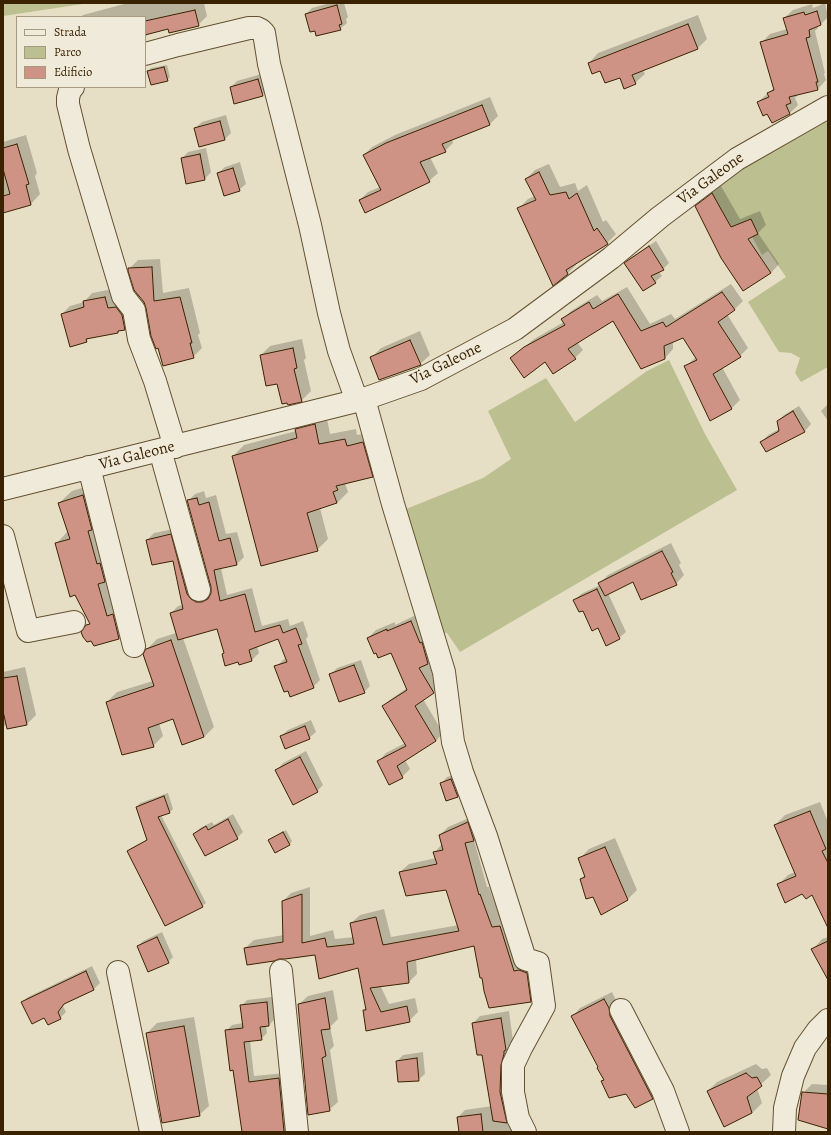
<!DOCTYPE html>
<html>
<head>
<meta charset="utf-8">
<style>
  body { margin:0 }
  #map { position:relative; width:831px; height:1135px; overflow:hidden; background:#e7dfc5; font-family:Alegreya,serif }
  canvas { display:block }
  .frame { position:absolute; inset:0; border:4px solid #3a2200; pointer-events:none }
  .legend { position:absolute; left:16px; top:16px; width:130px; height:72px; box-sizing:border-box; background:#efead9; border:1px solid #a79a82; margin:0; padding:5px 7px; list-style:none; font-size:12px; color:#3a2200 }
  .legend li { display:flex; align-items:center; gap:8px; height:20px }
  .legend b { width:20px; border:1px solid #a79a82 }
</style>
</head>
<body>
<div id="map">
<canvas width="831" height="1135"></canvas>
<div class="frame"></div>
<ul class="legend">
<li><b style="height:5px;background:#efead9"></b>Strada</li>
<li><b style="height:11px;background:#bcc090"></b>Parco</li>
<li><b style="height:11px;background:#cf9386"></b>Edificio</li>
</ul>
</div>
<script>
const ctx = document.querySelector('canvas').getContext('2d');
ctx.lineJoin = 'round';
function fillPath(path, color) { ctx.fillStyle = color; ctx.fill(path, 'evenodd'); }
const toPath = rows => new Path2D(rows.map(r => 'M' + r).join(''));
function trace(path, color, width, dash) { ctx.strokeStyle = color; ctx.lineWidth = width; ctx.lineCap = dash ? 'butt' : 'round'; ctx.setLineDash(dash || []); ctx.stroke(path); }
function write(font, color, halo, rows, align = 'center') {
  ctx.font = font + ' Alegreya,serif'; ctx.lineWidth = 3.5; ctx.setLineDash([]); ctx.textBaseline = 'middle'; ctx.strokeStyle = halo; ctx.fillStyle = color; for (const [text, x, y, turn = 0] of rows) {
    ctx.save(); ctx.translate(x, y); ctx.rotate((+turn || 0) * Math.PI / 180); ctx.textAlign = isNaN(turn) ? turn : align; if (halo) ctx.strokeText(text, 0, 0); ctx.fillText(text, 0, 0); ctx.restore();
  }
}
fillPath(toPath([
  [3,3,83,3,83,4,3,16],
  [828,114,828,367,801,382,795,373,800,358,791,353,779,352,748,302,786,277,768,251,762,255,744,222,731,227,711,192,711,187],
  [669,360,705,434,737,490,460,652,447,633,438,632,401,511,483,478,511,459,488,411,546,378,575,422,647,371]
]), '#bcc090');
fillPath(toPath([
  [124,3,204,3,207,16,198,25,169,28,149,33,145,37,145,17,81,17,83,15,124,4],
  [330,3,344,3,348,17,346,19,347,23,340,29,316,30,306,14,312,8],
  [825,3,828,17,821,24,817,25,818,28,815,31,825,73,824,74,826,80,818,89,799,94,795,98,798,105,790,113,768,112,758,102,775,87,762,42,770,34,787,29,784,18,793,10,812,4,813,8],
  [698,15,707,39,698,48,643,70,645,74,635,83,621,76,600,69,589,63,598,53],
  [167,65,170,77,167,80,148,71,151,68],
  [265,73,269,89,262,95,231,87,237,81],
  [490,97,498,116,490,124,452,139,453,143,445,151,430,157,438,173,429,181,360,200,368,192,380,187,364,155,372,147,395,135],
  [226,115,231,133,225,139,200,146,195,128,202,122],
  [26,135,37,173,35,176,40,194,31,204,3,212,3,142],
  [206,148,211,172,205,179,187,183,182,158,188,152],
  [240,162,246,184,239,190,218,173,225,167],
  [549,164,560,187,575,183,578,191,587,185,603,222,606,220,616,234,607,243,575,263,576,265,567,274,519,208,528,199,535,196,526,179,535,170],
  [721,186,740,219,760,211,766,225,758,233,779,264,771,273,697,206,705,198],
  [656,241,669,263,663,269,659,272,662,276,655,282,625,264,632,257],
  [160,259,163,293,189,288,200,333,198,335,202,348,193,357,158,347,147,307,129,269,138,260],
  [731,284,743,301,735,309,727,314,748,348,740,356,722,367,740,400,731,409,686,366,696,357,683,337,673,342,673,349,665,358,614,319,577,342,583,350,575,358,545,360,511,358,534,339,564,322,563,319,571,311,597,295,602,301,627,287,650,324,671,314,675,319],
  [113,289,133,320,124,329,121,329,118,332,90,337,86,341,62,314,70,306,84,302,92,293],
  [420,331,430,355,420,364,371,358,381,348],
  [302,339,306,358,304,360,311,391,301,401,278,383,261,355,270,346],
  [828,404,828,421,821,411],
  [799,406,811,424,805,431,767,451,762,442,768,435,779,429,778,422,784,415],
  [326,414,330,434,356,429,357,435,374,432,383,465,372,476,345,483,348,492,337,503,320,508,328,539,317,550,233,456,244,445,296,431,296,429,307,419],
  [95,484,131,626,119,638,95,645,87,626,90,623,56,544,68,531,59,503,72,491],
  [204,491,206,498,216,495,226,534,237,532,244,557,237,564,221,568,227,595,252,588,262,626,288,619,290,626,303,621,308,636,306,639,320,680,313,687,276,667,283,660,287,658,279,638,257,646,259,653,252,660,239,661,225,652,218,628,183,638,214,727,204,737,182,744,173,718,159,723,163,736,153,746,107,702,117,692,153,681,147,649,157,639,176,633,171,613,178,606,183,605,173,559,147,540,154,533,178,528,203,595,211,595,212,587,188,501,195,494],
  [671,543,681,563,679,565,684,575,676,584,634,580,608,593,626,632,619,638,598,627,575,600,581,594,600,585,600,583,608,575],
  [418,614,436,655,428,663,441,684,433,692,423,699,443,733,436,741,405,760,410,769,402,777,379,761,386,753,405,743,383,706,391,699,407,688,391,652,368,638,376,630,395,622,395,625],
  [361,660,370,686,364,692,330,675,337,668],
  [25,667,36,715,27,724,8,728,7,725,3,726,3,672],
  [311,720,316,732,309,738,281,736,288,730],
  [306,751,323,785,317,791,277,770,283,763],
  [458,774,464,789,457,796,441,784,447,777],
  [168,793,173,809,170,812,161,815,206,903,202,906,128,851,131,848,148,839,137,807,140,803],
  [820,802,828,822,828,909,812,894,802,893,778,885,788,875,795,872,775,825,785,815],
  [233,814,243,832,237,838,206,855,194,834,200,828,212,822,214,825],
  [476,815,482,832,474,840,487,887,489,887,501,920,508,918,528,962,539,993,530,1001,483,977,475,945,416,959,417,974,409,982,380,985,389,1004,415,998,418,1012,409,1021,364,1010,367,1008,359,967,315,954,245,948,254,940,284,935,283,901,291,893,310,887,310,936,333,930,335,939,354,937,351,923,360,915,384,909,391,937,459,925,447,889,400,872,409,864,436,858,434,853,442,844,440,835,448,827],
  [286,830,292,841,290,844,269,840],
  [615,838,637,890,627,900,593,896,581,879,585,875,579,859,589,849],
  [162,932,173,957,168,962,138,946,143,941],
  [828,937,828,978,813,949,822,939],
  [92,966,100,983,94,989,66,1002,63,1006,66,1012,60,1018,45,1017,22,1002,28,997],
  [333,990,338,1019,330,1027,334,1046,330,1050,338,1102,329,1110,299,1004,308,996],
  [612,992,660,1091,652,1099,626,1093,602,1081,604,1079,599,1067,573,1016,580,1008],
  [272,997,275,1019,269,1025,266,1026,267,1033,261,1039,250,1040,254,1076,285,1073,292,1132,243,1132,226,1031,232,1025,243,1023,241,1006,247,1000],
  [509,1011,513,1041,517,1132,460,1132,458,1117,465,1110,492,1106,482,1053,473,1023,480,1016],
  [194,1017,209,1106,199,1115,147,1033,157,1023],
  [423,1052,425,1074,418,1080,397,1061,403,1055],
  [756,1064,762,1069,767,1068,771,1075,757,1088,762,1103,752,1113,724,1126,708,1091,717,1082],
  [812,1084,828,1085,828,1128,803,1093]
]), '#0003');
const building = toPath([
  [337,5,342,24,339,25,341,30,316,36,315,31,310,32,305,14,337,5],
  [195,10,199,26,169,33,168,29,145,35,145,21,195,10],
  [817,11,821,25,809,30,810,37,806,38,818,82,816,82,818,90,789,97,791,103,786,105,790,114,772,123,767,114,763,116,757,102,769,97,767,93,774,90,760,42,788,34,783,18,804,12,805,15,817,11],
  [688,24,698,49,632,75,636,84,624,89,620,78,605,83,600,71,592,74,588,63,688,24],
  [164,67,168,81,151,85,147,71,164,67],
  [258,79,263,96,234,104,230,87,258,79],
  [482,105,490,125,442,144,446,152,420,162,430,182,365,213,359,200,381,190,363,155,386,143,482,105],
  [220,121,225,140,199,147,194,128,220,121],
  [17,144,29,184,26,185,31,205,3,213,3,196,10,194,3,169,3,148,17,144],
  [200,154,205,180,186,184,181,158,200,154],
  [233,168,240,191,224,196,217,173,233,168],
  [539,172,550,195,566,192,569,199,577,193,594,231,597,228,608,244,566,270,568,274,553,286,517,208,536,200,525,179,539,172],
  [712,193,731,227,751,219,758,234,748,239,771,273,743,291,721,258,695,206,712,193],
  [649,246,664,270,651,276,656,283,643,291,624,263,649,246],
  [152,267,154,301,180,297,192,343,190,343,194,358,163,366,158,348,156,349,151,336,146,308,144,302,134,290,128,271,128,268,152,267],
  [722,292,735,310,718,322,741,357,713,374,732,409,710,421,684,366,697,360,683,338,664,346,665,359,641,369,613,321,568,349,576,359,553,374,545,362,524,378,510,358,524,347,565,325,561,319,589,302,593,309,618,294,641,331,663,322,666,327,722,292],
  [105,297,108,308,116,307,122,315,125,330,118,331,118,333,86,339,87,342,70,347,61,314,84,307,83,301,105,297],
  [410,340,421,365,379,380,370,357,410,340],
  [293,348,297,368,294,369,302,402,288,405,287,403,282,404,277,384,266,386,260,355,293,348],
  [793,411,805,432,766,452,760,442,779,431,777,421,793,411],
  [315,424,319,444,345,439,347,446,363,442,373,477,336,486,338,490,333,492,337,503,307,513,318,551,261,566,232,456,297,438,295,429,315,424],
  [83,495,92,530,88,531,97,564,100,563,105,582,98,584,107,616,113,614,119,639,94,646,91,641,87,642,83,637,81,632,86,625,90,624,75,595,70,597,55,543,70,539,58,503,83,495],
  [197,498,199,505,209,502,219,541,230,538,237,565,214,570,220,601,245,594,255,632,280,625,283,633,296,628,302,644,298,645,314,688,290,697,288,691,284,692,274,666,287,662,278,639,249,650,252,661,239,665,238,662,225,666,222,654,224,653,217,629,178,640,170,613,183,609,173,561,152,565,146,540,171,534,187,594,191,599,196,602,202,602,208,599,211,593,211,587,187,500,197,498],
  [662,551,673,572,671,573,677,585,641,600,633,582,605,596,598,583,662,551],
  [597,589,620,639,606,646,598,628,592,631,583,611,579,612,573,600,597,589],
  [411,621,420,643,422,642,428,664,419,668,434,693,415,706,436,741,397,766,403,778,389,785,377,761,406,746,382,706,407,690,391,653,378,658,376,653,374,654,367,638,387,629,387,631,411,621],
  [171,640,204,737,182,745,173,719,148,728,154,747,122,755,106,702,154,686,143,654,146,649,171,640],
  [354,665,365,693,339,702,329,674,354,665],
  [17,676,27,725,7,729,3,711,3,678,17,676],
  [305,726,310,739,285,749,280,736,305,726],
  [300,757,318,792,293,805,275,770,300,757],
  [451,779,458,797,446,801,440,783,451,779],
  [164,796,170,813,158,817,203,907,165,926,127,851,147,840,136,807,164,796],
  [810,811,826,849,822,851,828,863,828,928,812,895,806,899,802,894,785,903,777,884,796,876,774,825,810,811],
  [228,819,238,839,205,856,193,834,206,826,208,830,228,819],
  [468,822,474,841,465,843,479,895,480,894,492,927,500,926,514,971,519,970,527,973,531,1002,489,1008,484,991,482,978,480,978,474,946,407,962,409,983,370,988,381,1012,407,1006,410,1022,366,1031,363,1010,366,1010,358,968,319,979,315,955,285,959,279,959,274,961,247,965,244,948,283,942,282,901,302,894,302,943,325,938,327,947,354,944,350,923,376,917,383,945,459,931,446,890,406,896,399,872,437,864,433,852,443,850,439,835,468,822],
  [283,832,290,845,275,853,268,840,283,832],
  [605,847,628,900,601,915,593,897,586,899,580,879,585,877,578,858,605,847],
  [157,937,169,963,148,972,137,946,157,937],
  [828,941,828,980,811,949,828,941],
  [86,971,94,990,64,1004,58,1012,61,1019,48,1025,44,1018,32,1024,21,1002,86,971],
  [325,998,330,1029,321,1030,326,1056,322,1058,330,1111,308,1115,298,1004,325,998],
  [604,999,609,1008,610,1016,653,1099,635,1108,626,1094,609,1098,601,1081,604,1080,597,1068,598,1067,571,1016,604,999],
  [267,1002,269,1026,260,1027,262,1040,244,1042,249,1082,279,1078,284,1132,242,1132,233,1070,230,1071,225,1030,243,1028,240,1005,267,1002],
  [501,1018,506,1050,504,1051,504,1054,501,1065,500,1092,507,1123,493,1121,482,1055,477,1055,472,1023,501,1018],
  [184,1026,200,1116,162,1123,146,1033,184,1026],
  [417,1058,419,1081,398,1082,396,1061,417,1058],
  [746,1073,752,1078,757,1077,762,1086,747,1097,752,1113,724,1127,707,1091,746,1073],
  [802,1092,828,1094,828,1129,798,1120,802,1092],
  [481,1114,483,1132,459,1132,457,1117,481,1114]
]);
fillPath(building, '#cf9386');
trace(building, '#3a2200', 1);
const minor = toPath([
  [145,54,178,45,249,28,257,28,261,30,264,33,269,64,310,225,329,313,339,351,357,401],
  [73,87,70,90,68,98,68,104,79,149,123,296,134,310,139,339,155,381,175,447],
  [364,399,393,504,444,672,453,742,462,772,486,836,525,959,538,963,544,1006,521,1048,513,1065,513,1092,518,1118,525,1132],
  [160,450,199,590],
  [89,467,134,646],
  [3,489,364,399,421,379,515,329,611,258,660,217,737,159,828,107],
  [3,536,28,631,74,622],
  [281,971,297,1132],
  [118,972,151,1132],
  [621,1010,663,1091,678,1132],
  [784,1132,785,1108,793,1076,805,1048,818,1030,828,1020]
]);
trace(minor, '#655131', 24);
trace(minor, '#efead9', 22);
write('16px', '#3a2200', '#efead9', [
  ["Via Galeone",711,179,-36],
  ["Via Galeone",446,364,-26],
  ["Via Galeone",137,456,-14]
]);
</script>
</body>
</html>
